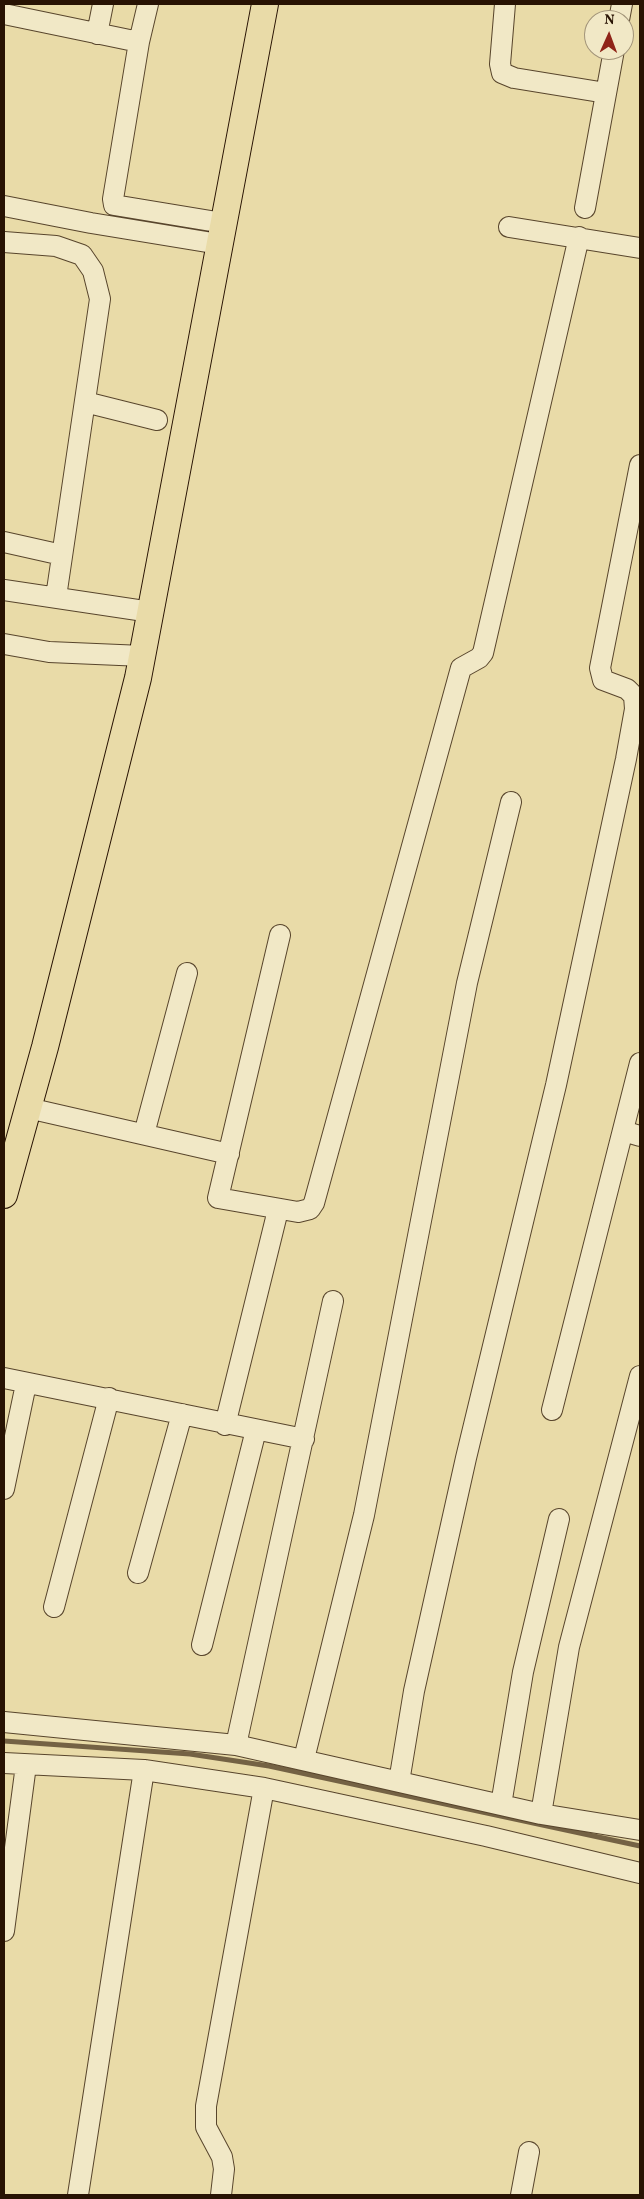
<!DOCTYPE html>
<html>
<head>
<meta charset="utf-8">
<style>
  body { margin:0 }
  #map { position:relative; width:644px; height:2199px; overflow:hidden; background:#e9dba8; font-family:Vollkorn,serif }
  canvas { display:block }
  .frame { position:absolute; inset:0; border:5px solid #281303; pointer-events:none }
  .north { position:absolute; left:584px; top:10px; width:50px; height:50px; box-sizing:border-box; background:#f1e8c6; border:1px solid #a19378; border-radius:50%; rotate:2deg; font-size:14px; font-weight:700; line-height:20px; text-align:center; color:#281303 }
  .north::after { content:''; display:block; margin:auto; width:18px; height:22px; background:#8f2418; clip-path:polygon(50% 0,100% 100%,50% 72%,0 100%) }
</style>
</head>
<body>
<div id="map">
<canvas width="644" height="2199"></canvas>
<div class="frame"></div>
<div class="north">N</div>
</div>
<script>
const ctx = document.querySelector('canvas').getContext('2d');
ctx.lineJoin = 'round';
const toPath = rows => new Path2D(rows.map(r => 'M' + r).join(''));
function trace(path, color, width, dash) { ctx.strokeStyle = color; ctx.lineWidth = width; ctx.lineCap = dash ? 'butt' : 'round'; ctx.setLineDash(dash || []); ctx.stroke(path); }
trace(toPath([
  [4,1741,190,1754,269,1766,640,1846]
]), '#746244', 5);
const minor = toPath([
  [148,4,139,42,113,199,114,205,223,223],
  [505,4,500,64,502,73,514,78,606,93],
  [4,14,139,42],
  [619,20,622,4],
  [97,34,103,4],
  [4,206,91,223,219,244],
  [585,208,614,50],
  [509,227,640,248],
  [4,242,56,246,82,255,93,271,100,299,56,597],
  [85,402,157,420],
  [4,542,62,555],
  [4,590,151,612],
  [4,644,49,652,143,656],
  [280,935,218,1198,298,1212,310,1209,314,1203,461,668,479,658,483,653,579,237],
  [28,1108,229,1154],
  [623,1131,640,1136],
  [144,1134,187,973],
  [4,1378,304,1439],
  [552,1410,640,1063],
  [225,1425,278,1210],
  [4,1489,26,1384],
  [138,1573,182,1414],
  [54,1607,109,1398],
  [202,1645,256,1430],
  [4,1722,236,1745,541,1814,640,1830],
  [236,1745,333,1301],
  [304,1759,364,1515,467,983,511,802],
  [4,1763,144,1770,264,1788,486,1836,640,1873],
  [399,1782,414,1691,466,1458,556,1085,626,759,635,709,634,696,627,689,603,680,600,668,640,465],
  [501,1805,523,1672,559,1519],
  [541,1814,569,1647,640,1376],
  [4,1931,26,1765],
  [78,2195,144,1770],
  [221,2195,224,2169,222,2157,206,2127,206,2106,264,1788],
  [521,2195,529,2152]
]);
const major = toPath([
  [4,1195,45,1047,138,678,265,4]
]);
trace(minor, '#58452c', 22);
trace(major, '#281303', 28);
trace(minor, '#f1e8c6', 20);
trace(major, '#e9dba8', 26);
</script>
</body>
</html>
